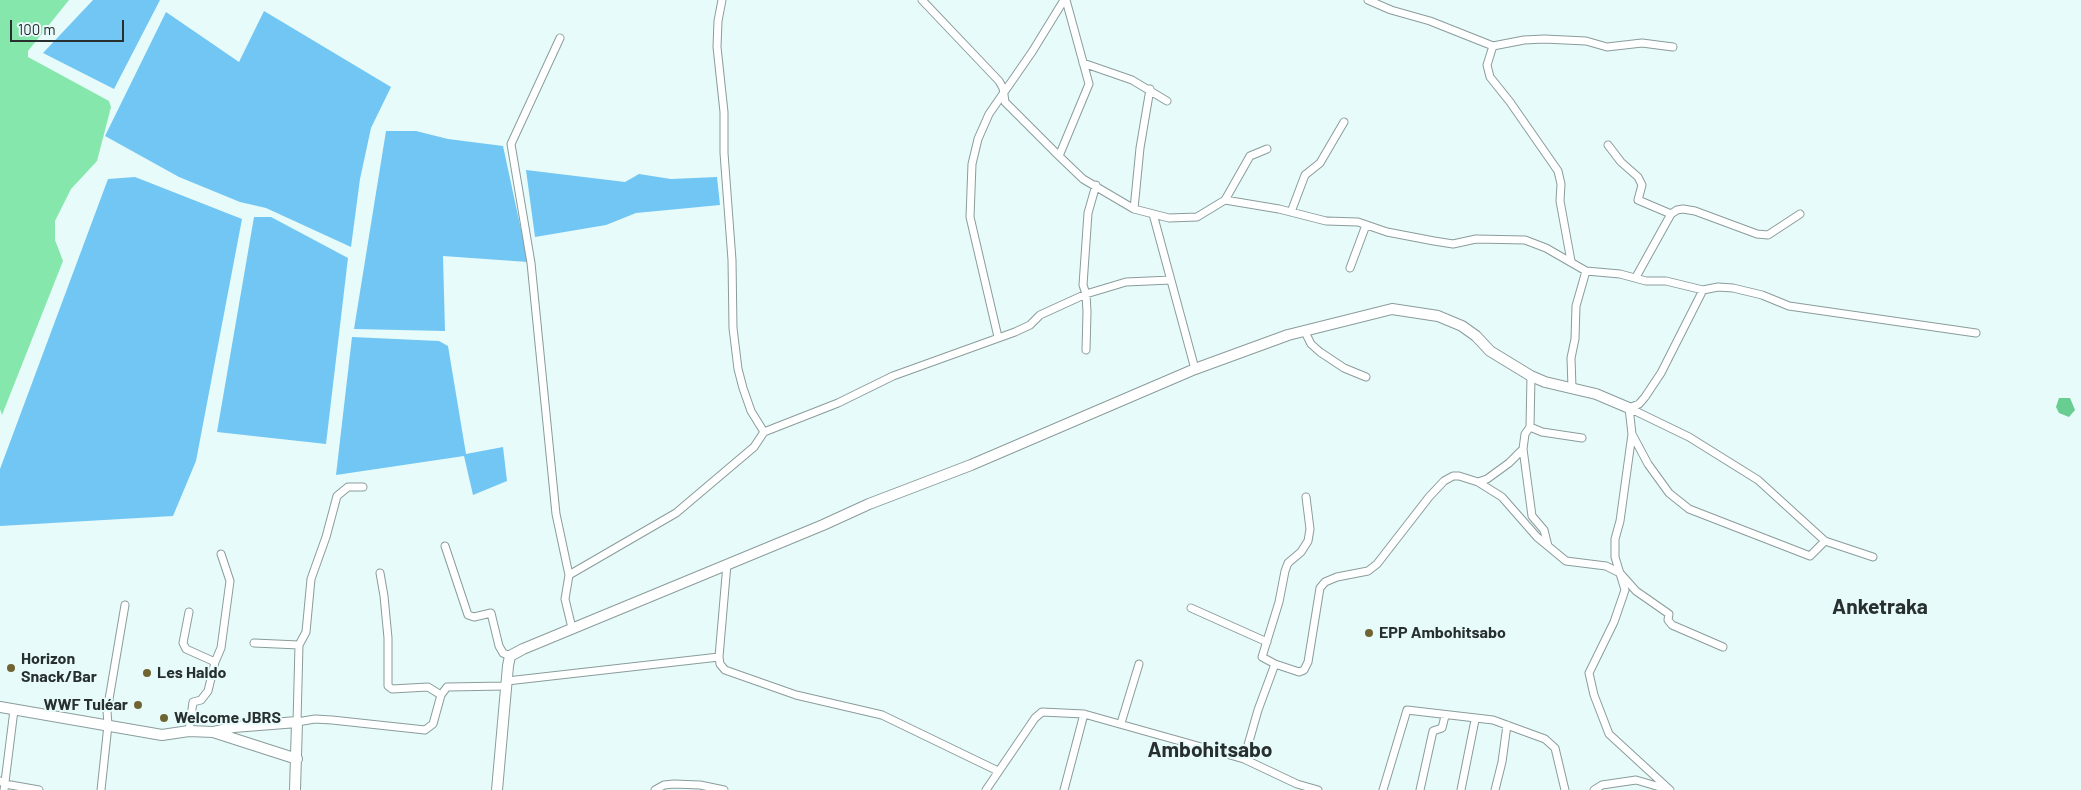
<!DOCTYPE html>
<html>
<head>
<meta charset="utf-8">
<style>
  body { margin:0 }
  #map { position:relative; width:2081px; height:790px; overflow:hidden; background:#e7fbfa; font-family:Barlow,sans-serif }
  canvas { display:block }
  .scale { position:absolute; left:10px; top:20px; width:114px; height:22px; box-sizing:border-box; border:2px solid #282f2f; border-top:0; padding-left:6px; font-size:15px; line-height:18px; white-space:nowrap; color:#282f2f; -webkit-text-stroke:4px #e7fbfa; paint-order:stroke }
</style>
</head>
<body>
<div id="map">
<canvas width="2081" height="790"></canvas>
<div class="scale">100 m</div>
</div>
<script>
const ctx = document.querySelector('canvas').getContext('2d');
ctx.lineJoin = 'round';
function fillPath(path, color) { ctx.fillStyle = color; ctx.fill(path, 'evenodd'); }
const toPath = rows => new Path2D(rows.map(r => 'M' + r).join(''));
function trace(path, color, width, dash) { ctx.strokeStyle = color; ctx.lineWidth = width; ctx.lineCap = dash ? 'butt' : 'round'; ctx.setLineDash(dash || []); ctx.stroke(path); }
function write(font, color, halo, rows, align = 'center') {
  ctx.font = font + ' Barlow,sans-serif'; ctx.lineWidth = 4; ctx.setLineDash([]); ctx.textBaseline = 'middle'; ctx.strokeStyle = halo; ctx.fillStyle = color; for (const [text, x, y, turn = 0] of rows) {
    ctx.save(); ctx.translate(x, y); ctx.rotate((+turn || 0) * Math.PI / 180); ctx.textAlign = isNaN(turn) ? turn : align; if (halo) ctx.strokeText(text, 0, 0); ctx.fillText(text, 0, 0); ctx.restore();
  }
}
fillPath(toPath([
  [0,0,69,0,28,51,28,57,109,101,111,107,97,161,71,189,55,221,55,240,63,261,2,415,0,409]
]), '#85e7ab');
fillPath(toPath([
  [2059,398,2070,398,2075,410,2069,417,2059,413,2056,407]
]), '#67cd91');
fillPath(toPath([
  [93,0,160,0,114,89,43,53],
  [264,11,391,87,371,128,360,179,351,247,266,208,240,202,179,177,105,136,166,12,239,62],
  [386,131,416,131,448,139,503,146,528,262,443,256,445,331,354,329],
  [526,170,625,182,639,174,671,179,717,177,720,205,636,213,606,225,535,237],
  [135,177,242,219,196,461,173,516,0,526,0,469,108,179],
  [254,217,271,217,348,258,326,444,217,432],
  [352,337,439,341,448,346,466,454,503,447,507,481,473,495,464,456,336,475]
]), '#72c6f3');
const street = toPath([
  [922,0,999,81,1003,88,1005,102,1059,156],
  [1066,0,1089,84,1059,156,1083,179,1134,209,1169,218,1197,217,1225,200,1250,156,1267,149],
  [1368,0,1391,10,1430,21,1493,46,1524,40,1544,39,1586,41,1607,47,1642,43,1673,47],
  [560,38,511,144,531,263,556,514,569,575,565,599,572,628],
  [1493,46,1487,65,1490,77,1510,102,1558,171,1561,184,1560,201,1571,261],
  [1083,63,1132,80,1167,101],
  [1608,145,1621,162,1638,177,1642,185,1638,200,1671,214],
  [1225,200,1279,209,1326,221,1358,222,1387,232,1434,241,1453,244,1476,239,1525,240,1546,248,1586,271,1620,274,1646,281,1666,281,1703,290],
  [1134,209,1140,148,1150,89],
  [1291,212,1305,175,1320,163,1344,122],
  [1153,214,1195,369],
  [1350,268,1366,225],
  [1636,277,1671,214,1677,210,1683,209,1695,211,1757,234,1768,235,1800,214],
  [1304,330,1311,344,1320,352,1344,368,1366,377],
  [998,337,970,217,972,164,978,139,989,114,1032,52,1064,0],
  [1086,350,1087,312,1086,294,1083,285,1088,213,1096,185],
  [1531,376,1530,427,1525,434,1523,449,1532,516,1544,530,1548,546],
  [1572,388,1571,358,1575,339,1576,306,1586,271],
  [1629,408,1632,434,1620,521,1615,539,1615,557,1625,590,1614,622,1589,673,1594,695,1609,734,1670,790],
  [1629,408,1639,404,1645,397,1661,373,1703,290,1718,287,1733,288,1762,295,1789,306,1976,333],
  [1629,408,1689,437,1758,480,1825,541,1873,557],
  [1530,427,1542,432,1582,438],
  [764,432,838,403,893,376,1015,332,1030,325,1040,315,1086,294,1126,282,1171,280],
  [1632,434,1648,464,1669,493,1689,509,1810,556,1825,541],
  [1478,482,1487,479,1509,463,1523,449],
  [445,546,468,615,474,617,491,613,499,646,503,653,510,656],
  [727,564,719,657,720,664,725,670,796,695,882,715,998,771],
  [380,573,384,596,388,638,388,686,392,689,428,687,441,695],
  [569,575,676,513,754,447,764,432,751,411,743,388,738,369,733,328,732,260,724,153,724,112,717,47,718,21,722,0],
  [1191,608,1267,642],
  [189,612,183,643,186,649,215,662,208,691,201,700,193,702,189,731],
  [254,643,299,645,306,632,311,579,326,537,337,496,348,487,363,487],
  [299,645,297,722,315,719,332,720,425,730,433,724,441,695,447,687,506,686],
  [215,662,221,648,230,581,221,554],
  [1275,664,1262,657,1279,602,1285,571,1288,563,1301,552,1308,541,1310,529,1306,497],
  [507,681,719,657],
  [1121,723,1139,664],
  [1244,759,1258,710,1275,664,1299,672,1304,670,1308,662,1320,588,1325,582,1337,577,1368,571,1377,564,1429,497,1444,481,1453,476,1459,476,1478,482,1502,497,1537,537,1566,561,1606,566,1620,573,1636,591,1669,614,1668,620,1672,625,1723,647],
  [0,781,5,784,39,790],
  [4,790,14,710],
  [101,790,108,725,107,711,125,605],
  [655,790,664,785,674,784,700,785,724,790],
  [986,790,1035,718,1042,712,1084,714],
  [1064,790,1084,714,1244,759,1297,784,1318,790],
  [1383,790,1407,710,1493,720,1545,739,1555,748,1565,790],
  [1420,790,1433,731,1442,728,1445,716],
  [1461,790,1475,720],
  [1495,790,1502,762,1507,725],
  [1594,790,1602,785,1636,780,1667,789]
]);
const secondary = toPath([
  [0,707,162,735,189,731,213,732,234,727,297,722,295,790],
  [213,732,297,759],
  [497,790,508,666,510,656,523,649,823,525,869,504,971,465,1195,369,1288,335,1392,309,1438,316,1462,326,1476,336,1490,351,1531,376,1545,382,1596,394,1629,408]
]);
trace(street, '#8a9c9b', 9);
trace(secondary, '#8a9c9b', 12);
trace(street, '#fff', 7);
trace(secondary, '#fff', 10);
for (const [x, y, r, color] of [
  [1369,633,5,"#706532"],
  [11,668,5,"#706532"],
  [147,673,5,"#706532"],
  [138,705,5,"#706532"],
  [164,718,5,"#706532"]
]) { const dot = new Path2D(); dot.arc(x, y, r, 0, 2 * Math.PI); ctx.fillStyle = color; ctx.fill(dot); trace(dot, '#e7fbfa', 2); }
write('bold 16px', '#282f2f', '#e7fbfa', [
  ["EPP Ambohitsabo",1379,633],
  ["Horizon",21,659],
  ["Snack/Bar",21,677],
  ["Les Haldo",157,673],
  ["WWF Tuléar",128,705,"right"],
  ["Welcome JBRS",174,718]
], 'left');
write('bold 21px', '#282f2f', '#e7fbfa', [
  ["Anketraka",1880,607],
  ["Ambohitsabo",1210,750]
]);
</script>
</body>
</html>
